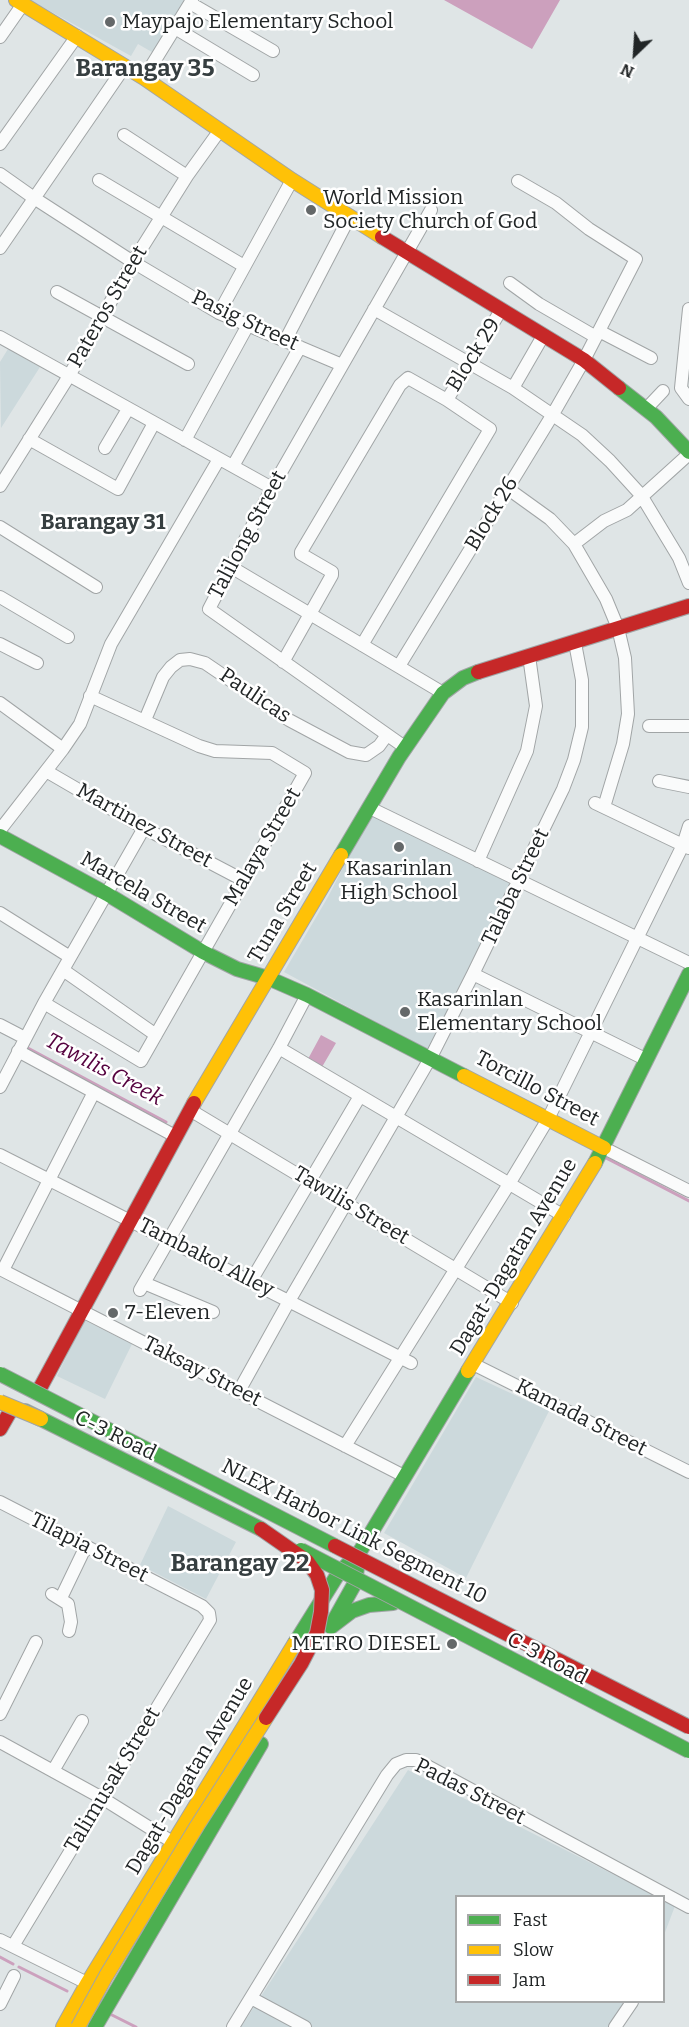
<!DOCTYPE html>
<html>
<head>
<meta charset="utf-8">
<style>
  body { margin:0 }
  #map { position:relative; width:689px; height:2027px; overflow:hidden; background:#dfe5e6; font-family:Bitter,serif }
  canvas { display:block }
  .legend { position:absolute; left:455px; top:1895px; width:210px; height:108px; box-sizing:border-box; background:#fff; border:2px solid #a6a8a8; margin:0; padding:8px 10px; list-style:none; font-size:18px; color:#212526 }
  .legend li { display:flex; align-items:center; gap:12px; height:30px }
  .legend b { width:30px; border:2px solid #a6a8a8 }
  .north { position:absolute; left:605px; top:24px; width:60px; height:60px; -webkit-text-stroke:4px #fff; paint-order:stroke; rotate:205deg; font-size:16px; font-weight:700; line-height:24px; text-align:center; color:#212526 }
  .north::after { content:''; display:block; margin:auto; width:21px; height:27px; background:#212526; clip-path:polygon(50% 0,100% 100%,50% 72%,0 100%) }
</style>
</head>
<body>
<div id="map">
<canvas width="689" height="2027"></canvas>
<ul class="legend">
<li><b style="height:8px;background:#4caf50"></b>Fast</li>
<li><b style="height:8px;background:#ffc107"></b>Slow</li>
<li><b style="height:8px;background:#c62828"></b>Jam</li>
</ul>
<div class="north">N</div>
</div>
<script>
const ctx = document.querySelector('canvas').getContext('2d');
ctx.lineJoin = 'round';
function fillPath(path, color) { ctx.fillStyle = color; ctx.fill(path, 'evenodd'); }
const toPath = rows => new Path2D(rows.map(r => 'M' + r).join(''));
function trace(path, color, width, dash) { ctx.strokeStyle = color; ctx.lineWidth = width; ctx.lineCap = dash ? 'butt' : 'round'; ctx.setLineDash(dash || []); ctx.stroke(path); }
function write(font, color, halo, rows, align = 'center') {
  ctx.font = font + ' Bitter,serif'; ctx.lineWidth = 5; ctx.setLineDash([]); ctx.textBaseline = 'middle'; ctx.strokeStyle = halo; ctx.fillStyle = color; for (const [text, x, y, turn = 0] of rows) {
    ctx.save(); ctx.translate(x, y); ctx.rotate((+turn || 0) * Math.PI / 180); ctx.textAlign = isNaN(turn) ? turn : align; if (halo) ctx.strokeText(text, 0, 0); ctx.fillText(text, 0, 0); ctx.restore();
  }
}
fillPath(toPath([
  [30,0,190,0,157,55,138,44,131,56],
  [8,349,40,367,1,428,0,362],
  [372,811,516,883,432,1052,284,972,328,897],
  [84,1320,132,1344,105,1399,57,1376],
  [476,1377,549,1411,466,1578,384,1533],
  [168,1506,236,1542,206,1599,140,1565],
  [408,1770,656,1896,456,1896,456,2002,636,2002,621,2027,241,2027],
  [664,1900,675,1906,664,1935]
]), '#ccd9dc');
fillPath(toPath([
  [444,0,560,0,532,49],
  [321,1035,336,1043,322,1067,308,1059]
]), '#cca0bd');
trace(toPath([
  [26,1047,166,1122],
  [606,1158,689,1201],
  [0,1957,13,1964],
  [19,1967,67,1991],
  [110,2014,136,2027]
]), '#cca0bd', 3);
const street = toPath([
  [190,3,273,51],
  [175,28,253,75],
  [0,37,23,4],
  [144,78,192,0],
  [124,135,187,176],
  [0,144,77,36],
  [0,174,34,198,133,262,219,313,342,365],
  [99,180,244,266],
  [0,248,125,66],
  [510,283,539,304,596,337],
  [57,292,188,364],
  [374,309,513,388,582,435,610,461,641,495,679,558,689,583],
  [689,309,681,388,689,399],
  [219,313,292,180],
  [599,331,651,358],
  [0,337,272,488],
  [285,341,350,216],
  [513,388,543,336],
  [447,400,501,310],
  [646,409,663,391],
  [29,439,118,489,154,423],
  [185,440,248,325],
  [105,448,128,409],
  [233,466,300,347],
  [0,486,69,376,133,262,187,176,220,130],
  [507,488,550,519,574,544,606,599,618,628,625,658,628,714,623,744,604,807],
  [0,527,96,587],
  [574,544,604,521,627,510,689,454],
  [231,567,443,693],
  [0,597,68,637],
  [0,644,37,663],
  [283,662,332,575,332,572,301,554,301,552,400,385,408,378,447,400,490,429,362,645],
  [399,666,553,414,584,360,636,259,589,229,556,203,518,181],
  [0,703,63,749],
  [145,720,163,677,171,667,180,660,190,659,205,663,289,720,349,752,366,755,379,746,387,735],
  [649,726,689,726],
  [406,748,209,609,272,488,431,210],
  [46,771,144,828,243,880],
  [659,781,689,787],
  [595,803,689,848],
  [370,808,689,963],
  [0,830,63,749,80,724,111,644,219,459],
  [478,861,527,751,536,706,529,656],
  [0,913,70,957],
  [63,970,156,1035],
  [473,974,647,1060],
  [44,1003,141,1061,305,773,272,753,215,751,199,746,90,696],
  [0,1025,25,1038],
  [279,1048,564,1216],
  [18,1051,175,1136],
  [0,1087,44,1003,144,828],
  [190,1110,512,1303],
  [604,1148,689,1191],
  [0,1155,411,1363],
  [0,1269,404,1476],
  [3,1270,94,1092],
  [251,1281,360,1096],
  [144,1283,213,1312],
  [140,1290,279,1048,307,995],
  [473,1364,689,1472],
  [239,1391,289,1301,431,1057,473,974,563,789,574,760,582,727,582,680,575,643],
  [345,1446,509,1184,548,1119,683,845,689,826],
  [0,1502,202,1606,209,1613,210,1620,13,1946],
  [52,1594,68,1604,71,1622,69,1631],
  [61,1598,86,1546],
  [0,1714,36,1642],
  [0,1742,102,1798,174,1843],
  [53,1771,82,1721],
  [0,1940,93,1986],
  [251,1998,305,2027],
  [0,2004,14,1976],
  [233,2027,387,1775,396,1764,406,1760,416,1760,689,1907],
  [615,2027,632,2002]
]);
const fast = toPath([
  [619,388,656,417,689,452],
  [0,836,107,894,203,952,237,969,268,978,307,995,464,1076],
  [341,855,399,757,443,693,463,678,478,672],
  [595,1163,689,974],
  [25,1411,261,1529],
  [331,1626,355,1583,357,1568],
  [331,1627,352,1611,369,1605,393,1603],
  [295,1643,338,1574,359,1553,468,1371],
  [95,2027,261,1744]
]);
const slow = toPath([
  [16,0,144,78,292,180,382,237],
  [464,1076,604,1148],
  [194,1103,341,855],
  [468,1371,595,1163],
  [63,2027,87,1984,295,1643]
]);
const jam = toPath([
  [382,237,584,360,619,388],
  [478,672,689,606],
  [39,1390,194,1103],
  [0,1429,12,1408]
]);
trace(street, '#a1a5a6', 14);
trace(fast, '#a1a5a6', 16);
trace(slow, '#a1a5a6', 16);
trace(jam, '#a1a5a6', 16);
trace(street, '#fafbfb', 12);
trace(fast, '#4caf50', 14);
trace(slow, '#ffc107', 14);
trace(jam, '#c62828', 14);
const fastBridge = toPath([
  [0,1374,335,1546],
  [301,1550,689,1751]
]);
const slowBridge = toPath([
  [0,1402,41,1419],
  [78,2027,106,1976,197,1826,266,1718]
]);
const jamBridge = toPath([
  [261,1529,307,1561,317,1575,322,1590,321,1612,317,1633,301,1664,266,1718],
  [335,1546,689,1727]
]);
trace(fastBridge, '#a1a5a6', 16, []);
trace(slowBridge, '#a1a5a6', 16, []);
trace(jamBridge, '#a1a5a6', 16, []);
trace(fastBridge, '#4caf50', 14);
trace(slowBridge, '#ffc107', 14);
trace(jamBridge, '#c62828', 14);
for (const [x, y, r, color] of [
  [110,22,6,"#646869"],
  [311,210,6,"#646869"],
  [399,847,6,"#646869"],
  [405,1012,6,"#646869"],
  [113,1313,6,"#646869"],
  [452,1644,6,"#646869"]
]) { const dot = new Path2D(); dot.arc(x, y, r, 0, 2 * Math.PI); ctx.fillStyle = color; ctx.fill(dot); trace(dot, '#fff', 2); }
write('21px', '#212526', '#fff', [
  ["Maypajo Elementary School",122,22],
  ["World Mission",323,198],
  ["Society Church of God",323,222],
  ["Kasarinlan",399,869,"center"],
  ["High School",399,893,"center"],
  ["Kasarinlan",417,1000],
  ["Elementary School",417,1024],
  ["7-Eleven",125,1313],
  ["METRO DIESEL",440,1644,"right"]
], 'left');
write('21px', '#212526', '#fff', [
  ["Pateros Street",108,307,-60],
  ["Pasig Street",245,321,25],
  ["Block 29",474,355,-58],
  ["Block 26",492,514,-59],
  ["Talilong Street",248,535,-62],
  ["Paulicas",255,696,34],
  ["Martinez Street",144,826,29],
  ["Malaya Street",263,847,-60],
  ["Talaba Street",516,887,-64],
  ["Marcela Street",143,893,30],
  ["Tuna Street",283,913,-59],
  ["Torcillo Street",537,1089,28],
  ["Tawilis Street",351,1206,31],
  ["Dagat-Dagatan Avenue",514,1257,-59],
  ["Tambakol Alley",206,1258,27],
  ["Taksay Street",202,1372,27],
  ["Kamada Street",581,1418,27],
  ["C-3 Road",115,1436,26],
  ["NLEX Harbor Link Segment 10",354,1532,27],
  ["Tilapia Street",89,1548,27],
  ["C-3 Road",547,1659,28],
  ["Dagat-Dagatan Avenue",190,1776,-59],
  ["Talimusak Street",113,1780,-59],
  ["Padas Street",470,1792,27]
]);
write('bold 22px', '#363e40', '#fff', [
  ["Barangay 31",103,523]
]);
write('italic 22px', '#55023f', '#fff', [
  ["Tawilis Creek",104,1070,28]
]);
write('bold 24px', '#363e40', '#fff', [
  ["Barangay 35",145,69],
  ["Barangay 22",240,1564]
]);
</script>
</body>
</html>
